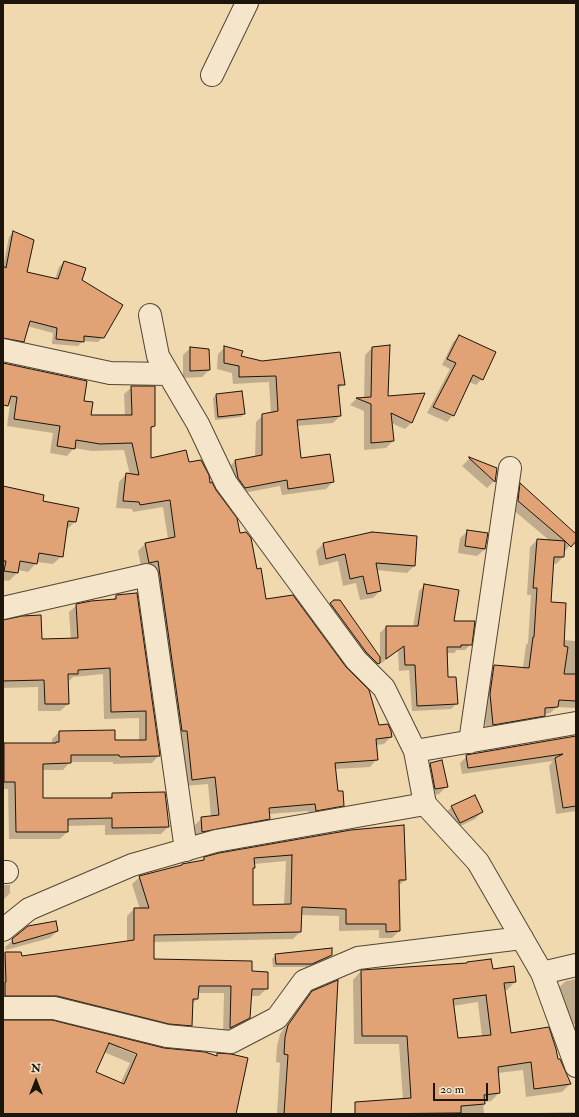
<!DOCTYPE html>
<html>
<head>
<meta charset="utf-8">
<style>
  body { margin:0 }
  #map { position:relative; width:579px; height:1117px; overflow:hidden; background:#f0d8af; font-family:"IM FELL Double Pica",serif }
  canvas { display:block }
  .frame { position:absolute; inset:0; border:4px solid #1c150b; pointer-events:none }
  .north { position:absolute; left:16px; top:1061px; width:40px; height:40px; -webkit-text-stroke:3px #f5e6cb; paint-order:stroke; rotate:0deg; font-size:11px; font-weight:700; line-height:16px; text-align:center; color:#1c150b }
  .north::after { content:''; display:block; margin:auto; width:14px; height:18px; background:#1c150b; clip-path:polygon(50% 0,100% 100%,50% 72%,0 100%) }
  .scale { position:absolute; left:433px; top:1083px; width:55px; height:18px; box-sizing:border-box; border:2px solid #1c150b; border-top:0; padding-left:5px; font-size:12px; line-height:14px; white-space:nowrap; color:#1c150b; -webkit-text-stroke:3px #f5e6cb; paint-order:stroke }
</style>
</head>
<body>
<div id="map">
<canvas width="579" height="1117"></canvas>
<div class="frame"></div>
<div class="north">N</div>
<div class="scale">20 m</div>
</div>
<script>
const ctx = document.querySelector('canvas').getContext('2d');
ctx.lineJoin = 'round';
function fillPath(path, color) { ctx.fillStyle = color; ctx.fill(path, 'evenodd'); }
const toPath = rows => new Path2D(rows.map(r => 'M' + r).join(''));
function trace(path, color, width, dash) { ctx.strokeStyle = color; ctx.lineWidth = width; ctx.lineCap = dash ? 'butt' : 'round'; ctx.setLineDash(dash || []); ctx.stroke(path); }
fillPath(toPath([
  [13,232,26,273,55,279,59,267,64,262,81,281,103,337,98,342,83,341,78,346,52,344,53,333,27,326,23,341,19,346,3,343,3,267,9,237],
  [459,336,482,379,476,385,469,382,453,415,447,422,427,413,450,369,442,365,453,342],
  [225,347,240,357,343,384,338,390,340,416,333,423,296,426,300,459,333,482,326,489,282,495,280,486,238,494,228,468,235,461,255,458,256,422,263,415,271,414,269,382,233,384,232,373,217,369,218,354],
  [190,348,208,350,209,370,202,377,183,378,183,355],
  [372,348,386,397,412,422,405,429,391,423,393,441,386,448,364,450,364,411,350,405,356,399,364,398,365,355],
  [3,371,83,402,90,416,125,416,124,394,132,387,154,426,150,430,150,460,188,463,209,484,239,534,257,570,265,601,378,726,391,737,384,744,376,745,377,759,370,767,335,769,337,792,343,805,336,813,309,817,308,811,269,814,269,818,262,826,195,839,195,825,202,818,211,817,208,784,185,786,138,551,145,544,168,539,163,507,133,512,132,509,116,508,119,482,126,474,130,475,124,450,92,451,74,448,67,456,50,453,53,433,7,426,10,404,3,403],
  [216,395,244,414,241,417,215,420,213,398],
  [470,458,494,481,487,488,462,466],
  [520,485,576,535,576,539,563,553,563,557,556,564,552,563,550,603,563,640,576,641,576,708,557,707,550,713,544,714,536,722,486,731,483,702,487,673,494,666,523,668,526,645,528,643,531,595,527,595,530,547,537,540,550,541,511,508,514,491],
  [3,487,41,501,78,509,75,522,66,530,62,556,53,564,37,562,28,572,18,570,17,573,9,581,3,580],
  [468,531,485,549,477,556,458,553,460,538],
  [372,533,414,566,407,573,376,570,380,591,373,598,360,600,356,583,343,586,338,561,319,566,316,551,323,544],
  [425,585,452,622,471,644,465,650,457,650,454,653,447,653,447,678,457,703,451,709,412,711,409,670,399,671,398,651,380,664,380,661,372,670,323,611,334,601,339,601,380,659,380,633,386,627,413,627,419,591],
  [116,596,159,755,152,763,113,764,113,762,70,762,63,770,42,770,42,799,108,799,113,794,168,827,161,834,105,835,105,825,67,826,67,832,60,839,9,839,8,789,3,789,3,744,52,744,52,739,59,732,114,741,139,741,139,718,104,719,103,674,73,677,69,681,67,681,68,704,60,711,38,711,38,687,3,688,3,621,41,640,71,640,69,612,77,605,112,600],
  [576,737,576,811,556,814,549,766,553,761,462,774,460,763,467,756],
  [430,764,447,786,439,794,428,796,423,771],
  [452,807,482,812,475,819,452,830,444,814],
  [351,831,405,880,398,886,399,931,392,938,379,938,379,930,339,931,339,916,301,915,300,932,293,939,153,942,153,960,251,972,267,988,259,996,250,996,249,1018,241,1025,223,1035,224,993,198,993,197,999,192,1004,191,1025,184,1033,3,1002,3,955,5,953,22,957,127,942,127,916,134,909,140,909,132,884,140,877,201,862,204,858],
  [286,861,284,905,252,906,252,870,254,868,254,864],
  [3,885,10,885,10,893,3,900],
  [57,931,50,938,6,950,5,947,13,940],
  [276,955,331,955,328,958,308,967,273,967,272,959],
  [467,963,492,970,515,982,507,990,504,990,510,1034,557,1060,559,1060,570,1084,562,1092,526,1097,523,1070,498,1073,499,1093,491,1101,483,1102,484,1114,363,1114,362,1110,403,1100,399,1044,354,1044,353,980,361,971,466,964],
  [478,1002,482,1037,457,1039,453,1006],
  [576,979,576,1030,575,1024,564,1027,555,991,566,981],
  [313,992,330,1114,277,1114,280,1063,276,1062,277,1046,280,1034,304,1001],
  [3,1022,164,1049,216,1056,218,1054,233,1111,239,1114,3,1114],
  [119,1048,124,1048,142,1055,141,1057],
  [104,1052,130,1063,120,1084,95,1073],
  [576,1112,576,1114,536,1114,537,1113]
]), '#0003');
const building = toPath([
  [13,231,34,240,27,272,58,279,64,261,86,268,82,280,123,305,104,338,84,336,84,342,56,339,57,328,30,321,24,342,3,338,3,266,6,268,13,231],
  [459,335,496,352,483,380,473,375,454,416,433,407,456,363,447,359,459,335],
  [390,345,388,396,425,393,412,423,391,413,394,441,371,443,371,404,356,398,371,397,372,347,390,345],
  [224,346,243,351,241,356,262,361,340,352,345,385,338,385,341,416,297,420,301,458,330,454,334,482,288,489,287,480,245,488,238,478,235,460,262,455,262,414,278,411,276,376,239,377,239,366,224,363,224,346],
  [190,347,209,349,210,370,190,371,190,347],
  [3,363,87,381,84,401,93,402,91,415,132,415,131,386,155,386,155,426,151,427,151,458,186,450,189,462,201,460,209,475,210,483,212,482,216,490,237,518,240,533,246,532,251,538,257,569,261,568,266,599,293,595,346,667,369,690,379,725,388,724,391,731,392,737,376,739,378,760,335,763,338,791,343,791,344,806,316,811,315,804,269,808,270,819,202,832,201,817,219,815,215,777,192,780,187,731,182,731,158,561,149,563,145,543,175,537,170,500,140,505,139,502,123,501,126,473,139,475,132,443,100,444,76,440,75,449,57,446,60,426,14,419,17,397,11,396,8,406,3,405,3,363],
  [242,391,245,414,218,417,216,394,242,391],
  [469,457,497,468,495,482,469,458,469,457],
  [520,483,576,534,576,541,571,547,565,541,564,557,554,557,551,602,566,603,564,646,568,647,564,674,576,674,576,701,559,700,558,707,545,708,545,716,493,725,490,694,494,665,529,668,533,637,534,637,537,588,533,588,537,539,565,541,518,501,520,483],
  [3,486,44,495,43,501,79,508,76,522,68,521,63,557,39,553,37,564,20,561,18,573,4,571,6,561,3,561,3,486],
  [467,530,488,533,485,549,465,546,467,530],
  [372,532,417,536,415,566,376,563,381,591,367,594,363,576,350,579,345,554,326,559,323,543,372,532],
  [424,584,459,590,454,621,475,621,472,645,461,645,461,647,447,647,448,677,456,677,458,704,417,706,415,665,405,665,404,646,386,659,386,626,418,626,424,584],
  [137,593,160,756,120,757,119,755,71,755,71,763,43,764,43,798,112,798,112,793,165,792,169,827,112,828,112,818,68,819,68,832,16,832,15,782,4,782,4,743,56,743,56,742,59,742,59,731,115,730,115,740,146,740,146,711,111,712,110,668,78,670,78,674,68,674,69,704,45,704,44,680,3,681,3,620,22,616,41,615,42,639,78,638,76,604,91,601,116,599,116,595,137,593],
  [334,600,340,600,380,657,380,663,378,664,366,652,330,603,334,600],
  [576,736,576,806,563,808,555,758,563,754,468,768,466,755,576,736],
  [442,760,448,787,435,789,430,763,442,760],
  [475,795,483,812,460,823,451,806,475,795],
  [404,825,406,880,399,880,400,931,386,932,386,924,346,924,346,909,302,907,301,932,154,935,154,959,252,961,252,971,268,972,268,989,252,989,250,1018,230,1028,231,986,199,986,198,999,193,999,192,1026,169,1024,57,996,5,996,5,982,6,982,5,952,21,952,22,956,134,940,134,908,149,908,139,876,182,865,182,864,204,860,204,857,219,853,351,830,404,825],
  [292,855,291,904,253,905,253,868,255,868,254,858,292,855],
  [56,921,58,931,13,944,12,939,28,926,56,921],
  [332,948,332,955,312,964,276,964,275,954,332,948],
  [491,959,493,969,514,966,516,982,504,983,511,1033,549,1027,556,1049,558,1059,560,1059,571,1084,534,1089,531,1062,498,1067,500,1093,484,1095,485,1104,461,1106,461,1113,355,1114,355,1102,411,1098,407,1036,362,1036,361,970,467,963,467,962,491,959],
  [486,995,491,1035,458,1038,453,999,486,995],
  [338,980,331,1114,284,1114,288,1055,284,1054,285,1037,288,1025,312,991,338,980],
  [3,1020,52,1020,164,1048,205,1052,217,1056,217,1053,231,1054,248,1058,236,1114,3,1114,3,1020],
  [109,1043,137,1054,124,1084,96,1072,109,1043]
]);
fillPath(building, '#e1a275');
trace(building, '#1c150b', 1);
const minor = toPath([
  [212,75,247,3],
  [150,315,158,356,198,424,226,483,356,660,384,688,415,751,425,804,478,862,542,973,576,1066],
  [3,350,110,373,168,374],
  [3,608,147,575,186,850],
  [470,742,510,468],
  [415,751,576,723],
  [3,872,7,872],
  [3,930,29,909,132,865,216,841,425,804],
  [542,973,576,965],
  [3,1008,54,1008,167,1036,231,1042,277,1018,304,981,358,958,522,938]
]);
trace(minor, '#514634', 24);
trace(minor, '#f5e6cb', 22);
</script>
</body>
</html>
